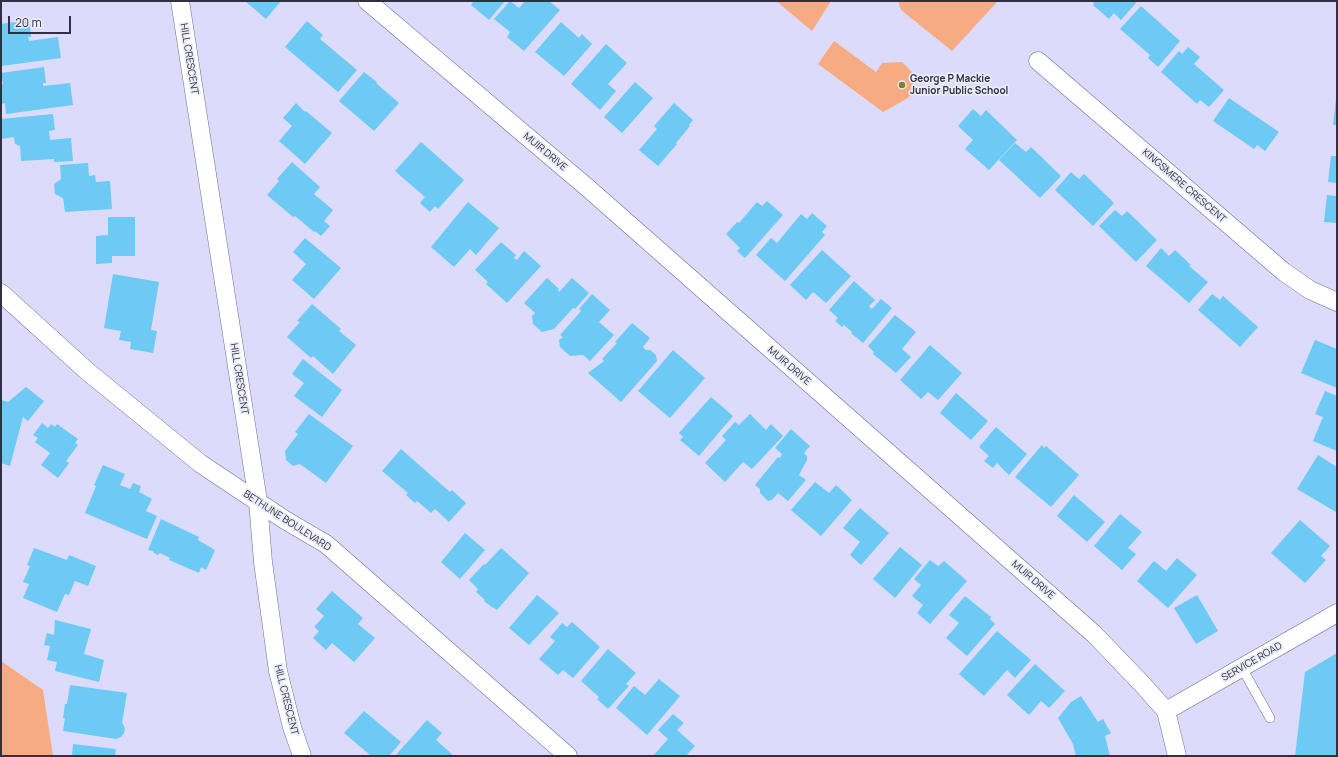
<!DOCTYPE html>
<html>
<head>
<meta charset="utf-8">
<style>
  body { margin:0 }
  #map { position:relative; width:1338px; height:757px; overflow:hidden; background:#dddbfb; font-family:Manrope,sans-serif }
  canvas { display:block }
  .frame { position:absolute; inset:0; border:2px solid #312f44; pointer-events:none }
  .scale { position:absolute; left:8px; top:16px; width:63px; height:18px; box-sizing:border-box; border:2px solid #312f44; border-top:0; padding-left:5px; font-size:12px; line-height:14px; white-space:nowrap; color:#312f44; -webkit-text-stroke:3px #ebebf6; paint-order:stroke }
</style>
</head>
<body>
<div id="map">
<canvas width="1338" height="757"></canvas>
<div class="frame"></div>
<div class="scale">20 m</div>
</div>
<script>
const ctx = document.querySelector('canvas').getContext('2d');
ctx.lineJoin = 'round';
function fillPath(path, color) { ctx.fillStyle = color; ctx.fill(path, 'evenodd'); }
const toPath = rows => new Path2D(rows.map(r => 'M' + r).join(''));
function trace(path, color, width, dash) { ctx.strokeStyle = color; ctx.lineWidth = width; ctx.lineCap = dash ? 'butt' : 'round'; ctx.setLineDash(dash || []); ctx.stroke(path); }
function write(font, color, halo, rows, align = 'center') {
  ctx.font = font + ' Manrope,sans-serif'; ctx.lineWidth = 3.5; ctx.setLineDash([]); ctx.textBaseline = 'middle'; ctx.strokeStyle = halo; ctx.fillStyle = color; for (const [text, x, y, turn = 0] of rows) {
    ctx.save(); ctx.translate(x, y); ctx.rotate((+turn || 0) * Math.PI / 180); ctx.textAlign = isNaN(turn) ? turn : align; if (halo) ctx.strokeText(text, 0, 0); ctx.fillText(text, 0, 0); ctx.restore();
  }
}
fillPath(toPath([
  [776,1,831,1,812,31],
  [898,1,998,1,952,51,901,10],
  [834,41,876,72,882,63,902,62,913,73,915,89,908,98,883,112,818,64],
  [1,661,43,690,53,756,1,756]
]), '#f7ab82');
fillPath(toPath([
  [245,1,281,1,266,19],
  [474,1,505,1,489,20,471,5],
  [510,1,519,8,525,1,549,1,560,10,524,51,507,37,510,32,494,19],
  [1092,1,1135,1,1136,3,1121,20,1114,13,1109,19,1093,5,1094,3],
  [1141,6,1180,41,1158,67,1148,58,1150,55,1120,29],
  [29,20,31,37,28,37,29,41,58,37,61,58,1,66,1,24],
  [307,21,323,35,320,39,357,70,338,92,285,47],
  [561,22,579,38,582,34,592,44,564,76,535,52],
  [606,44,627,63,608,84,616,91,600,110,571,84],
  [1188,47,1200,57,1194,64,1224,90,1209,107,1200,100,1197,104,1161,72,1179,51,1182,54],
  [44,67,46,83,43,83,43,86,70,83,73,105,6,114,5,103,1,104,1,84,3,84,1,73],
  [364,72,377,82,376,83,399,103,374,131,339,101],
  [635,82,653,98,622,133,604,117],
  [1229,98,1279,132,1265,151,1257,145,1254,149,1213,121],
  [1336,99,1337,99,1337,125,1333,125],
  [296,103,305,112,306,111,332,133,305,164,279,141,292,126,283,118],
  [674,103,693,120,689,125,690,126,676,143,677,144,658,166,639,150,657,129,654,126],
  [973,109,981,116,986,110,1017,140,989,170,965,149,973,140,958,126],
  [53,114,55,130,49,131,50,140,71,138,73,161,54,162,54,159,21,161,20,146,15,144,14,137,1,139,1,119],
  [421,142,464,180,438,209,435,206,430,212,420,203,425,197,395,171],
  [1015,143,1026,152,1031,147,1061,176,1040,198,999,160],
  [1331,156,1337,156,1337,183,1328,182],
  [292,162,320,187,314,194,333,210,324,221,330,226,321,236,315,231,314,232,295,216,293,217,267,195,279,181,277,179],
  [88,163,89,176,95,175,96,182,110,181,112,209,65,212,63,198,55,194,54,184,61,179,60,165],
  [1071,172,1079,179,1084,174,1114,203,1093,226,1055,190],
  [1327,195,1337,196,1337,223,1324,222],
  [767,201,783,215,745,258,737,251,740,248,726,234,737,222,739,223,757,202,762,206],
  [468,202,499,228,476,255,470,249,454,267,431,247],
  [1115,210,1122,216,1127,211,1157,240,1136,262,1099,226],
  [812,213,827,226,822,232,825,235,785,281,756,255,771,238,777,243,801,214,807,219],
  [108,217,135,217,135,256,112,256,112,263,96,264,96,236,108,235],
  [305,238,341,268,314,299,292,280,306,264,293,252],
  [501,242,516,255,514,258,517,260,524,251,541,266,507,303,486,284,488,282,475,270],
  [1161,248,1169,256,1175,250,1191,265,1189,266,1208,282,1189,303,1146,266],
  [822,250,851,276,826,303,813,292,806,300,790,285],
  [113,274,159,282,151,330,157,331,153,353,130,349,131,342,119,340,121,331,104,328],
  [547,278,559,289,558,290,559,292,572,278,589,293,575,309,573,308,554,329,542,332,533,324,532,316,535,313,524,303],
  [854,281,875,300,869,306,872,309,881,299,892,308,863,343,851,333,852,332,844,325,842,327,835,321,838,318,829,310],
  [592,294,610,310,599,322,614,335,590,361,583,355,570,356,560,347,559,340,563,337,560,335,581,311,579,309],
  [1212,294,1220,300,1223,296,1258,327,1240,347,1198,310],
  [312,304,341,329,339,331,356,345,333,374,313,356,311,358,287,337,300,322,297,321],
  [895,315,916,332,902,349,911,357,896,373,873,354,874,352,868,346],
  [632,323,650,338,643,347,646,350,650,350,656,355,657,361,621,402,588,373,604,361,602,359,617,343,615,342],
  [1315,340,1337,349,1337,388,1301,373],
  [930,345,962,373,938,400,928,392,921,399,900,380],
  [673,350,705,378,670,418,638,391],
  [303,359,342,390,322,417,294,396,304,383,292,374],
  [26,387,44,401,28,421,23,417,10,466,1,463,1,400,8,402],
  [1325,391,1337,396,1337,451,1313,441,1323,417,1315,414],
  [956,393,988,421,971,440,940,413],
  [711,397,733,416,699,456,680,440,683,437,679,433],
  [309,414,353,446,326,483,300,464,293,466,286,460,285,451,298,434,295,432],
  [750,414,766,430,771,424,783,436,752,469,743,462,725,482,705,463,726,440,722,436,735,422,739,425],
  [42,423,48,428,51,424,55,427,57,424,78,439,75,443,78,445,66,461,69,463,58,478,41,465,50,453,35,442,38,438,33,435],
  [996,427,1027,454,1009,475,997,463,993,468,984,461,989,456,979,447],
  [791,429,810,446,804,453,807,456,807,460,799,475,806,480,788,501,778,493,772,500,768,501,760,493,760,489,755,485,778,457,780,458,782,454,775,448],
  [1042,445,1044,448,1046,446,1079,475,1051,507,1015,477],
  [401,449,450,492,452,490,466,503,449,522,435,509,431,513,417,501,415,503,406,495,408,493,382,471],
  [1318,455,1337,467,1336,512,1297,489],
  [103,465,125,474,120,485,130,489,133,483,141,486,139,492,141,493,140,494,141,493,152,499,146,511,157,516,147,539,85,513,96,486,94,485],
  [815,482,829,493,836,485,852,500,821,536,791,510],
  [1074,495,1105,522,1087,542,1057,516],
  [860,508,889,533,861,565,850,555,860,542,843,528],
  [1120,514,1142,532,1128,548,1136,554,1122,570,1094,546],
  [161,519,199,537,198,540,215,550,206,570,201,567,199,573,169,560,170,558,160,553,158,555,154,553,153,551,148,550],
  [1300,520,1330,546,1321,556,1326,560,1305,583,1271,553],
  [465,533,485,550,460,579,441,562],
  [900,547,922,565,895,598,873,579],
  [34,548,67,560,69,555,96,566,88,586,75,581,69,595,65,594,57,612,23,598,29,584,23,582,30,566,27,565],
  [501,548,529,573,497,610,493,607,493,608,484,601,485,600,476,592,478,589,469,580,484,564,485,565],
  [1177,558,1197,575,1168,608,1137,581,1154,561,1166,571],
  [930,560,938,566,944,561,967,581,930,624,917,613,923,605,912,596,921,585,914,579],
  [332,591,363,618,358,624,375,638,354,662,332,643,326,650,313,638,319,631,314,627,324,616,316,609],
  [537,595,559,613,529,645,509,628],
  [1197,595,1218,631,1196,644,1174,608],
  [965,596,991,617,990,619,995,624,967,656,946,638,959,623,949,615],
  [55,620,91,629,84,654,104,660,99,682,55,671,57,662,47,660,50,646,44,645,47,633,54,635],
  [572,622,600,647,573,678,563,670,558,675,539,659,555,641,550,637,562,623,567,627],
  [997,631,1031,660,1015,678,1007,670,984,696,959,674],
  [608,649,636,673,626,684,629,686,608,709,597,699,599,697,581,681],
  [1337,653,1337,756,1295,756,1305,672],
  [1035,664,1065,691,1049,708,1041,701,1029,715,1007,695],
  [659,679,680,696,647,735,616,708,634,686,645,695],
  [70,685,127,693,122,723,125,728,124,733,121,737,116,739,63,731,65,718,63,718,65,704,67,704],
  [1081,696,1098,722,1103,719,1111,733,1105,736,1110,756,1076,756,1073,744,1058,718,1071,702],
  [364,711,401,742,389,756,369,756,370,755,344,733],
  [673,714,684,723,677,730,695,746,686,756,653,756,668,739,658,730],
  [427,720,442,733,436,740,454,756,395,756],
  [73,744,116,749,115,756,72,756]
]), '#6ccaf4');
const lane = toPath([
  [1242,668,1270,718]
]);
const street = toPath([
  [180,1,258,501,263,562,278,671,292,727,302,756],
  [367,1,589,189,1094,634,1143,685,1166,711,1177,756],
  [1038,61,1284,272,1310,290,1337,302],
  [1,293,87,371,201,464,285,520,326,544,568,756],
  [1166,711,1337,613]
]);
trace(lane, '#6f6998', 10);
trace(street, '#6f6998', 19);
trace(lane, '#fff', 9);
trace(street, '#fff', 18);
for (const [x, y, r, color] of [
  [902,85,4,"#81812a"]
]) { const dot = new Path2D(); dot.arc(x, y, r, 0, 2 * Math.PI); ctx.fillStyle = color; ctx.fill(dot); trace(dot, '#ebebf6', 1.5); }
write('10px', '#312f44', '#ebebf6', [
  ["HILL CRESCENT",189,59,81],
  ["MUIR DRIVE",545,152,40],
  ["KINGSMERE CRESCENT",1184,186,41],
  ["MUIR DRIVE",789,366,41],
  ["HILL CRESCENT",239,379,81],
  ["BETHUNE BOULEVARD",287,521,33],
  ["MUIR DRIVE",1033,580,41],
  ["SERVICE ROAD",1252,662,-30],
  ["HILL CRESCENT",286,700,76]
]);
write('bold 10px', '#312f44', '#ebebf6', [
  ["George P Mackie",910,79],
  ["Junior Public School",910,91]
], 'left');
</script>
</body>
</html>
